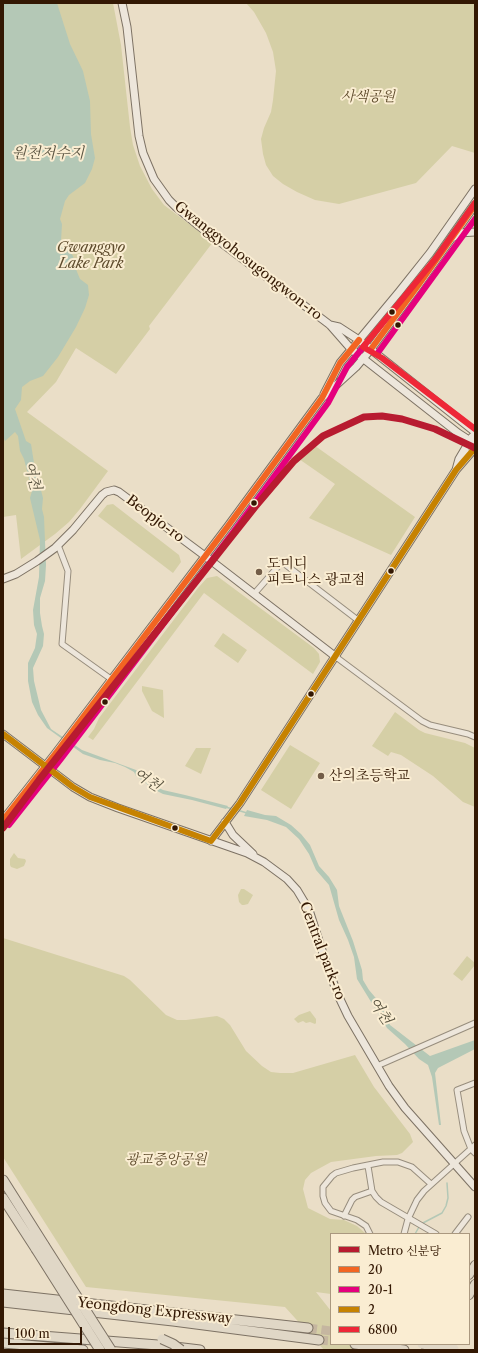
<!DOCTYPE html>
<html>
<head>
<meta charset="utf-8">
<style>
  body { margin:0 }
  #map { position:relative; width:478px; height:1353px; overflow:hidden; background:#eadec7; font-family:"Libre Caslon Text","Noto Serif KR",serif }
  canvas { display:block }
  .frame { position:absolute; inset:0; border:4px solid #331803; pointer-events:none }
  .legend { position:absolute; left:330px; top:1233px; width:140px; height:112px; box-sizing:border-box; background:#faedd2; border:1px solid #aa987f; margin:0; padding:5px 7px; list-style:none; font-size:12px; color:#331803 }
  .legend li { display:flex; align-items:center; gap:8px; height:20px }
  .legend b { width:20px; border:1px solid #aa987f }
  .scale { position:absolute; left:8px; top:1327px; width:74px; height:18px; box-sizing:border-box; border:2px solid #331803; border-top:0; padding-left:5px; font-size:12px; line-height:14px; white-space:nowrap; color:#331803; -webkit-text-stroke:3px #faedd2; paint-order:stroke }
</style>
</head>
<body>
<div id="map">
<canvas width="478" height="1353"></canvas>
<div class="frame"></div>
<ul class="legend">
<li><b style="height:5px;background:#b81b30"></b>Metro 신분당</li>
<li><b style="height:5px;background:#f26522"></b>20</li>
<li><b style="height:5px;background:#e5007d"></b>20-1</li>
<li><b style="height:5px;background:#c68201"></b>2</li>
<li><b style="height:5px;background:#ee2737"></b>6800</li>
</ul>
<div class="scale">100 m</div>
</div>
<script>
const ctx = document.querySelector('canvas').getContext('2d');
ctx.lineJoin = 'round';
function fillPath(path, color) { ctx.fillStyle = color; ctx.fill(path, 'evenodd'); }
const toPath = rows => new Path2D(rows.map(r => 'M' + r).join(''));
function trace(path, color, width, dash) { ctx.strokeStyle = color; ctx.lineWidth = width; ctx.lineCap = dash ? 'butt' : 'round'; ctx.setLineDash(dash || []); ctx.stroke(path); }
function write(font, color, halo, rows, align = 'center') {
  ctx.font = font + ' "Libre Caslon Text","Noto Serif KR",serif'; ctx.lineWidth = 4; ctx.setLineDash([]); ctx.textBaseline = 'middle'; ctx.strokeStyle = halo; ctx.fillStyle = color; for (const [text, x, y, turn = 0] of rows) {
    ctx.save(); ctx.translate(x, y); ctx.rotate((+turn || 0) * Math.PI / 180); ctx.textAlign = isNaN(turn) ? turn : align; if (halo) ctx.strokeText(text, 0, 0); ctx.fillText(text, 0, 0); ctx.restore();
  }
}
fillPath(toPath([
  [3,3,113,3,121,45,130,127,133,145,140,166,152,189,164,205,213,242,149,326,150,329,116,374,76,348,56,382,27,412,108,471,80,509,69,522,55,534,21,559,16,515,3,517],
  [246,3,475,3,475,153,452,146,416,183,339,204,315,200,297,192,283,184,273,176,266,165,263,154,261,139,264,128,271,112,273,100,276,71,273,52,266,33,254,12],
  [311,443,415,517,391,555,309,518,335,484,299,459],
  [113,504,179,555,181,562,173,573,98,516,107,505],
  [217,576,314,648,319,654,320,662,313,674,204,593,93,740,88,737,94,729,99,718,198,588,207,578],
  [223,633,247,650,238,663,214,646],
  [142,686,163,690,164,718,152,711,142,691],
  [395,712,419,730,425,733,465,743,475,748,475,807,463,802,433,776,401,755,391,752,388,756,372,746],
  [290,745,320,763,291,809,261,790],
  [196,748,211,748,201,774,185,766],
  [14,853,18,858,25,859,26,861,24,866,17,869,11,867,10,865,10,859],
  [241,889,244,889,253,895,248,904,244,905,242,905,239,902,238,895],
  [3,938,124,976,130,980,166,1015,177,1020,186,1020,217,1016,224,1019,230,1025,246,1051,262,1066,271,1072,280,1073,293,1073,355,1055,374,1087,410,1134,413,1142,402,1153,397,1155,376,1156,331,1162,311,1173,305,1180,303,1189,308,1208,330,1219,344,1220,357,1226,365,1233,366,1234,331,1234,331,1294,316,1292,331,1311,331,1344,357,1344,362,1350,324,1350,285,1307,86,1287,3,1157],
  [467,956,475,963,475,965,462,981,453,974],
  [310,1011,316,1019,316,1023,315,1024,310,1022,306,1023,303,1021,298,1023,294,1019,299,1015]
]), '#d5cfa6');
fillPath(toPath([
  [3,3,57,3,70,44,83,71,90,101,91,134,95,158,92,169,85,183,69,195,65,201,60,219,62,224,61,241,73,256,75,267,80,279,88,285,89,295,85,308,76,327,58,357,43,376,30,381,22,387,21,400,15,409,26,441,31,444,34,463,43,498,42,509,44,517,46,565,45,581,40,598,40,613,42,626,44,634,43,646,33,668,34,681,41,710,51,729,82,750,136,770,155,786,163,790,185,795,228,806,226,809,192,800,163,794,155,790,136,776,134,772,125,767,115,763,100,760,83,754,47,728,38,715,32,702,28,681,28,663,35,648,37,634,34,625,33,610,39,577,40,540,30,498,32,491,24,459,20,451,18,436,15,432,5,441,3,437],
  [247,810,265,815,276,816,291,825,301,834,310,845,319,866,329,877,337,890,339,906,353,941,362,970,363,980,369,990,380,1003,390,1025,430,1056,475,1040,475,1049,438,1068,435,1073,441,1125,439,1125,432,1077,428,1065,419,1059,405,1044,387,1028,357,979,354,957,348,940,339,920,329,885,316,870,309,854,299,839,286,827,267,820,244,816]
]), '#b4c8b6');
trace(toPath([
  [225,807,233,809],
  [237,810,247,813],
  [421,1224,442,1213,446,1206,448,1198,447,1183],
  [415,1234,419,1227]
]), '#b4c8b6', 1.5);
trace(toPath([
  [308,1328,331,1331],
  [319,1340,331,1341]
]), '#c5b6a0', 9, [9, 4.5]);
const street = toPath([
  [58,545,68,571,62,644,111,679],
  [254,594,282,562,359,621],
  [336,657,422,721,430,725,468,734,475,737],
  [377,1066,475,1023],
  [475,1083,457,1090,464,1131,471,1149,475,1153],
  [368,1166,372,1191],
  [344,1216,352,1200,355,1197,372,1191,376,1197,381,1202,436,1234],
  [370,1234,366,1226,357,1220,331,1211,325,1203,323,1196,323,1187,332,1176,336,1173,353,1168,383,1162,398,1162,412,1167,431,1184],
  [404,1234,408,1219,417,1200,424,1191,475,1145],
  [455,1234,468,1217]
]);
const secondary = toPath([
  [122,3,127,27,139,136,143,153,154,179,169,200,176,207,199,226,330,325,351,349,458,433,475,444],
  [454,237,459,233,475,232],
  [330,325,339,327,359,340,475,432],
  [324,394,340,363,399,292,430,253,475,189],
  [456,470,459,459,472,437],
  [3,579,16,574,37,561,55,548,73,530,102,495,106,492,114,490,119,492,205,556,336,657],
  [3,734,73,787,90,797,118,808,247,853,264,862,287,879,297,890,309,910,328,969,339,997,348,1016,389,1086,405,1108,475,1187],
  [3,820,55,754,228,526,322,398,356,367,371,349,417,287,475,205],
  [225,822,233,835,253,854],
  [211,841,240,803,456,470,475,448]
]);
const primary = toPath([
  [469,1275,475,1265],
  [469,1295,475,1284]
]);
const highway = toPath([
  [3,1180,44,1245],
  [3,1198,36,1249],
  [3,1294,308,1328],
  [3,1302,173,1321,319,1340],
  [3,1333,158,1345,200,1350],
  [3,1343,83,1350],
  [355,1344,404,1350]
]);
trace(street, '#978d7d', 7);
trace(secondary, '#7d7264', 9);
trace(primary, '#7d7264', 10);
trace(highway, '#7d7264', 11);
trace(street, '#ede6db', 5);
trace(secondary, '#ede6db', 7);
trace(primary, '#e0d7c6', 8);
trace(highway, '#e0d7c6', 9);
const highwayBridge = toPath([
  [44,1245,111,1350],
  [36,1249,100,1350],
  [162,1339,173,1344,181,1350],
  [422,1344,454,1349]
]);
trace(highwayBridge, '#7d7264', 11, []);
trace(highwayBridge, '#e0d7c6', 9);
trace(toPath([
  [371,349,417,287,475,205],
  [3,820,55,754,228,526,322,398,340,363,359,340]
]), '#f26522', 6);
trace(toPath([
  [377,354,475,219],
  [9,825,61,759,234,531,328,403,347,367,365,345]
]), '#e5007d', 6);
trace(toPath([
  [3,734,73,787,90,797,211,841,240,803,456,470,475,448]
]), '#c68201', 6);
trace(toPath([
  [475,203,436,258,363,347,382,358,475,429]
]), '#ee2737', 6);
trace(toPath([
  [3,828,39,780,255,507,294,461,323,436,364,417,382,416,402,419,435,429,475,448]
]), '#b81b30', 7);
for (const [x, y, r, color] of [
  [392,312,3.5,"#331803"],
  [398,325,3.5,"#331803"],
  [254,503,3.5,"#331803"],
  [391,571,3.5,"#331803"],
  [259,572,4,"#735d48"],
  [311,694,3.5,"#331803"],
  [105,702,3.5,"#331803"],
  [321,776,4,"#735d48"],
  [175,828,3.5,"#331803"]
]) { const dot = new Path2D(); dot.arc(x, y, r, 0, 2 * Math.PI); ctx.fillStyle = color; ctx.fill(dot); trace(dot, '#faedd2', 1.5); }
write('italic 14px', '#5e4b2c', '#faedd2', [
  ["사색공원",368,97],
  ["Gwanggyo",91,248],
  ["Lake Park",91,264],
  ["광교중앙공원",166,1160]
]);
write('14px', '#331803', '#faedd2', [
  ["Gwanggyohosugongwon-ro",248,261,38],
  ["Beopjo-ro",155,519,37],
  ["Central park-ro",322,951,69],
  ["Yeongdong Expressway",155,1311,6]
]);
write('14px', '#331803', '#faedd2', [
  ["도미디",267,564],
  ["피트니스 광교점",267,580],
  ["산의초등학교",329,776]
], 'left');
write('italic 15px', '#58523f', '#faedd2', [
  ["원천저수지",48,154],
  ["여천",32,476,75],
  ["여천",147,780,33],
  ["여천",380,1011,56]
]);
</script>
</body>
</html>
